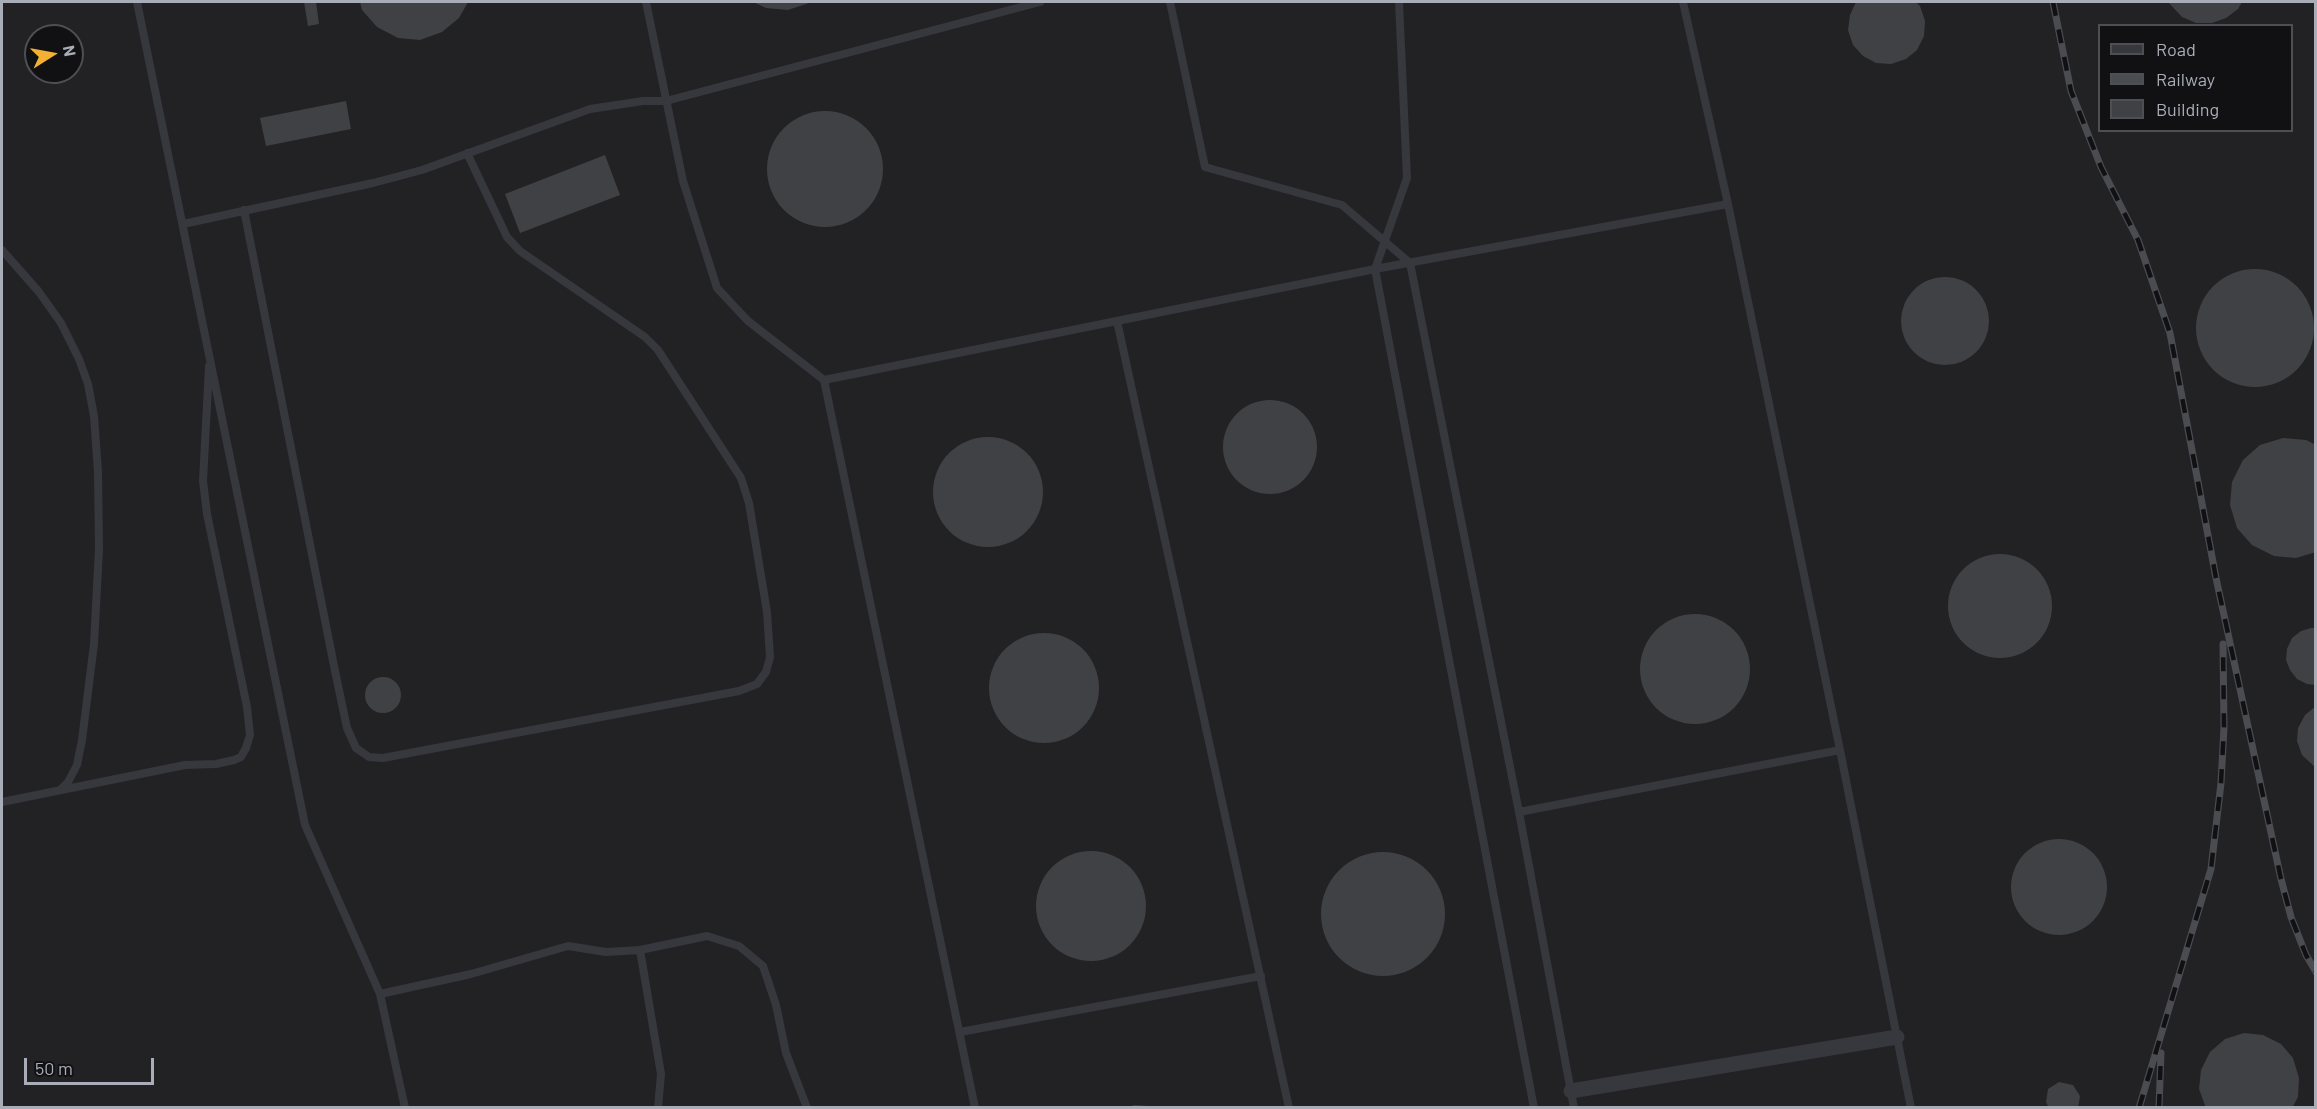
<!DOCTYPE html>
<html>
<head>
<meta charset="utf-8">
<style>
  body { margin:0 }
  #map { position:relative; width:2317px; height:1109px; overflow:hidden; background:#161618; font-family:Barlow,sans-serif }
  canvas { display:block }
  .frame { position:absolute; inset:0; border:3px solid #a8adb8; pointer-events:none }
  .legend { position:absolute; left:2098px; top:24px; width:195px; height:108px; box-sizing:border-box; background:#111113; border:2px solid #4d4f55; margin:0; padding:8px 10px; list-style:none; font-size:18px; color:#a8adb8 }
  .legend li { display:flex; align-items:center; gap:12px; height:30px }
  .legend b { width:30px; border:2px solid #4d4f55 }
  .north { position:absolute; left:24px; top:24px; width:60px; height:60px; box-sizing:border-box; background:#111113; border:2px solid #4d4f55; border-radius:50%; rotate:79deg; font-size:16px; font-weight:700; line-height:24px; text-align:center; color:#a8adb8 }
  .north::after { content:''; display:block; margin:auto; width:21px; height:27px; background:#f2b134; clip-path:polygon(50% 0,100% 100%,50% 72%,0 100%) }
  .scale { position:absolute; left:24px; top:1058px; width:130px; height:27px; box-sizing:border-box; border:3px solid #a8adb8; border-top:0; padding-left:8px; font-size:18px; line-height:21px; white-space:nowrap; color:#a8adb8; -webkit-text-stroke:4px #111113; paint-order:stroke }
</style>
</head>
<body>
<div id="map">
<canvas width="2317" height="1109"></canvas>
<div class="frame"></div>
<ul class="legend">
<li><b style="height:8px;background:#37383d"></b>Road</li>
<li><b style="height:8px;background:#4a4c52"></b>Railway</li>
<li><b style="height:16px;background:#404145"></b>Building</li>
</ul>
<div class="north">N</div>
<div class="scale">50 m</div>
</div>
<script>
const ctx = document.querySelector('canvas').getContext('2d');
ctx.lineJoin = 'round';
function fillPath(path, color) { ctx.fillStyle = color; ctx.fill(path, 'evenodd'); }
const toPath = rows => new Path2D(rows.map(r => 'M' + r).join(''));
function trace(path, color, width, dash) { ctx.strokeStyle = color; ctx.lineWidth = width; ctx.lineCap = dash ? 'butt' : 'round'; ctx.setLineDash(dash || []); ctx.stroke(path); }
fillPath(toPath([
  [2,2,2315,2,2315,1107,2,1107],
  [2100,26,2292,26,2292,130,2100,130],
  [36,36,72,36,72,72,36,72]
]), '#222225');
fillPath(toPath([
  [304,2,316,2,319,24,308,26],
  [360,2,468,2,459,18,442,32,420,40,398,38,377,27,362,10],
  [753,2,812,2,788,10,766,8],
  [1856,2,1916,2,1920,6,1925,21,1924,36,1917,50,1906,59,1891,64,1876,63,1863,56,1853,45,1848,30,1850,15],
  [2168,2,2242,2,2238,9,2226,18,2212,23,2196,23,2182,17],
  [346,101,351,129,266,146,260,118],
  '767 169a58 58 0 1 1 116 0a58 58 0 1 1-116 0Z',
  [605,155,620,195,520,233,505,194],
  '2196 328a59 59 0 1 1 118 0a59 59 0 1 1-118 0Z',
  '1901 321a44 44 0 1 1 88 0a44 44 0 1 1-88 0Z',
  '1223 447a47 47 0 1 1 94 0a47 47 0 1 1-94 0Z',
  '933 492a55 55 0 1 1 110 0a55 55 0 1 1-110 0Z',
  [2283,438,2306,440,2316,445,2316,552,2296,558,2274,556,2252,545,2237,528,2230,505,2232,482,2243,460,2260,445],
  '1948 606a52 52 0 1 1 104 0a52 52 0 1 1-104 0Z',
  '1640 669a55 55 0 1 1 110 0a55 55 0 1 1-110 0Z',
  [2311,628,2316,628,2316,685,2307,684,2297,679,2290,670,2286,660,2287,649,2292,638,2301,631],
  '989 688a55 55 0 1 1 110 0a55 55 0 1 1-110 0Z',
  '365 695a18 18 0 1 1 36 0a18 18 0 1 1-36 0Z',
  [2316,706,2316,768,2302,755,2297,741,2298,728,2305,715],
  '2011 887a48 48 0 1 1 96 0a48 48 0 1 1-96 0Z',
  '1036 906a55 55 0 1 1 110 0a55 55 0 1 1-110 0Z',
  '1321 914a62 62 0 1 1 124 0a62 62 0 1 1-124 0Z',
  [2244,1033,2263,1035,2281,1044,2293,1058,2299,1078,2298,1097,2292,1108,2206,1108,2199,1089,2201,1070,2210,1052,2225,1039],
  [2059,1082,2073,1085,2080,1096,2078,1108,2049,1108,2046,1102,2048,1089],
  [1134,1105,1149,1106,1149,1108,1126,1108]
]), '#404145');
trace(toPath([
  [137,2,305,825,380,994,405,1108],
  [646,2,683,181,717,288,748,321,824,380,975,1108],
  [1170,2,1205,167,1342,205,1410,263,1519,812,1574,1108],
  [1399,2,1407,178,1375,269,1534,1108],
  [1683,2,1728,204,1840,750,1911,1108],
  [244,210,335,671,347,728,356,748,369,757,383,758,739,691,757,684,766,672,770,657,767,612,749,503,741,478,658,350,645,337,520,251,507,237,467,153],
  [183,224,373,183,422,170,590,109,643,101,666,101,1040,2],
  [2,250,39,292,61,323,79,359,88,384,94,416,98,472,99,549,94,644,82,740,77,765,68,782,61,789],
  [1117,321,1289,1108],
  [824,380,1375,269,1728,204],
  [2,802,185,765,216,764,234,760,241,757,246,748,250,735,247,707,207,514,203,481,209,366],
  [1519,812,1840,750],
  [640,950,707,936,739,946,763,966,776,1005,786,1053,807,1108],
  [380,994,471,974,568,946,606,952,640,950,661,1074,658,1108],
  [960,1032,1261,976]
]), '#37383d', 8);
trace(toPath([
  [1571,1091,1897,1037]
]), '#37383d', 15);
const rail = toPath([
  [2053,2,2071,91,2101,167,2138,240,2170,333,2216,578,2281,879,2291,917,2306,955,2316,972],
  [2139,1108,2211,869,2221,783,2224,727,2223,644],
  [2159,1108,2161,1053]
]);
trace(rail, '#4a4c52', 7);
trace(rail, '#111113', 4.5, [14]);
</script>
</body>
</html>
